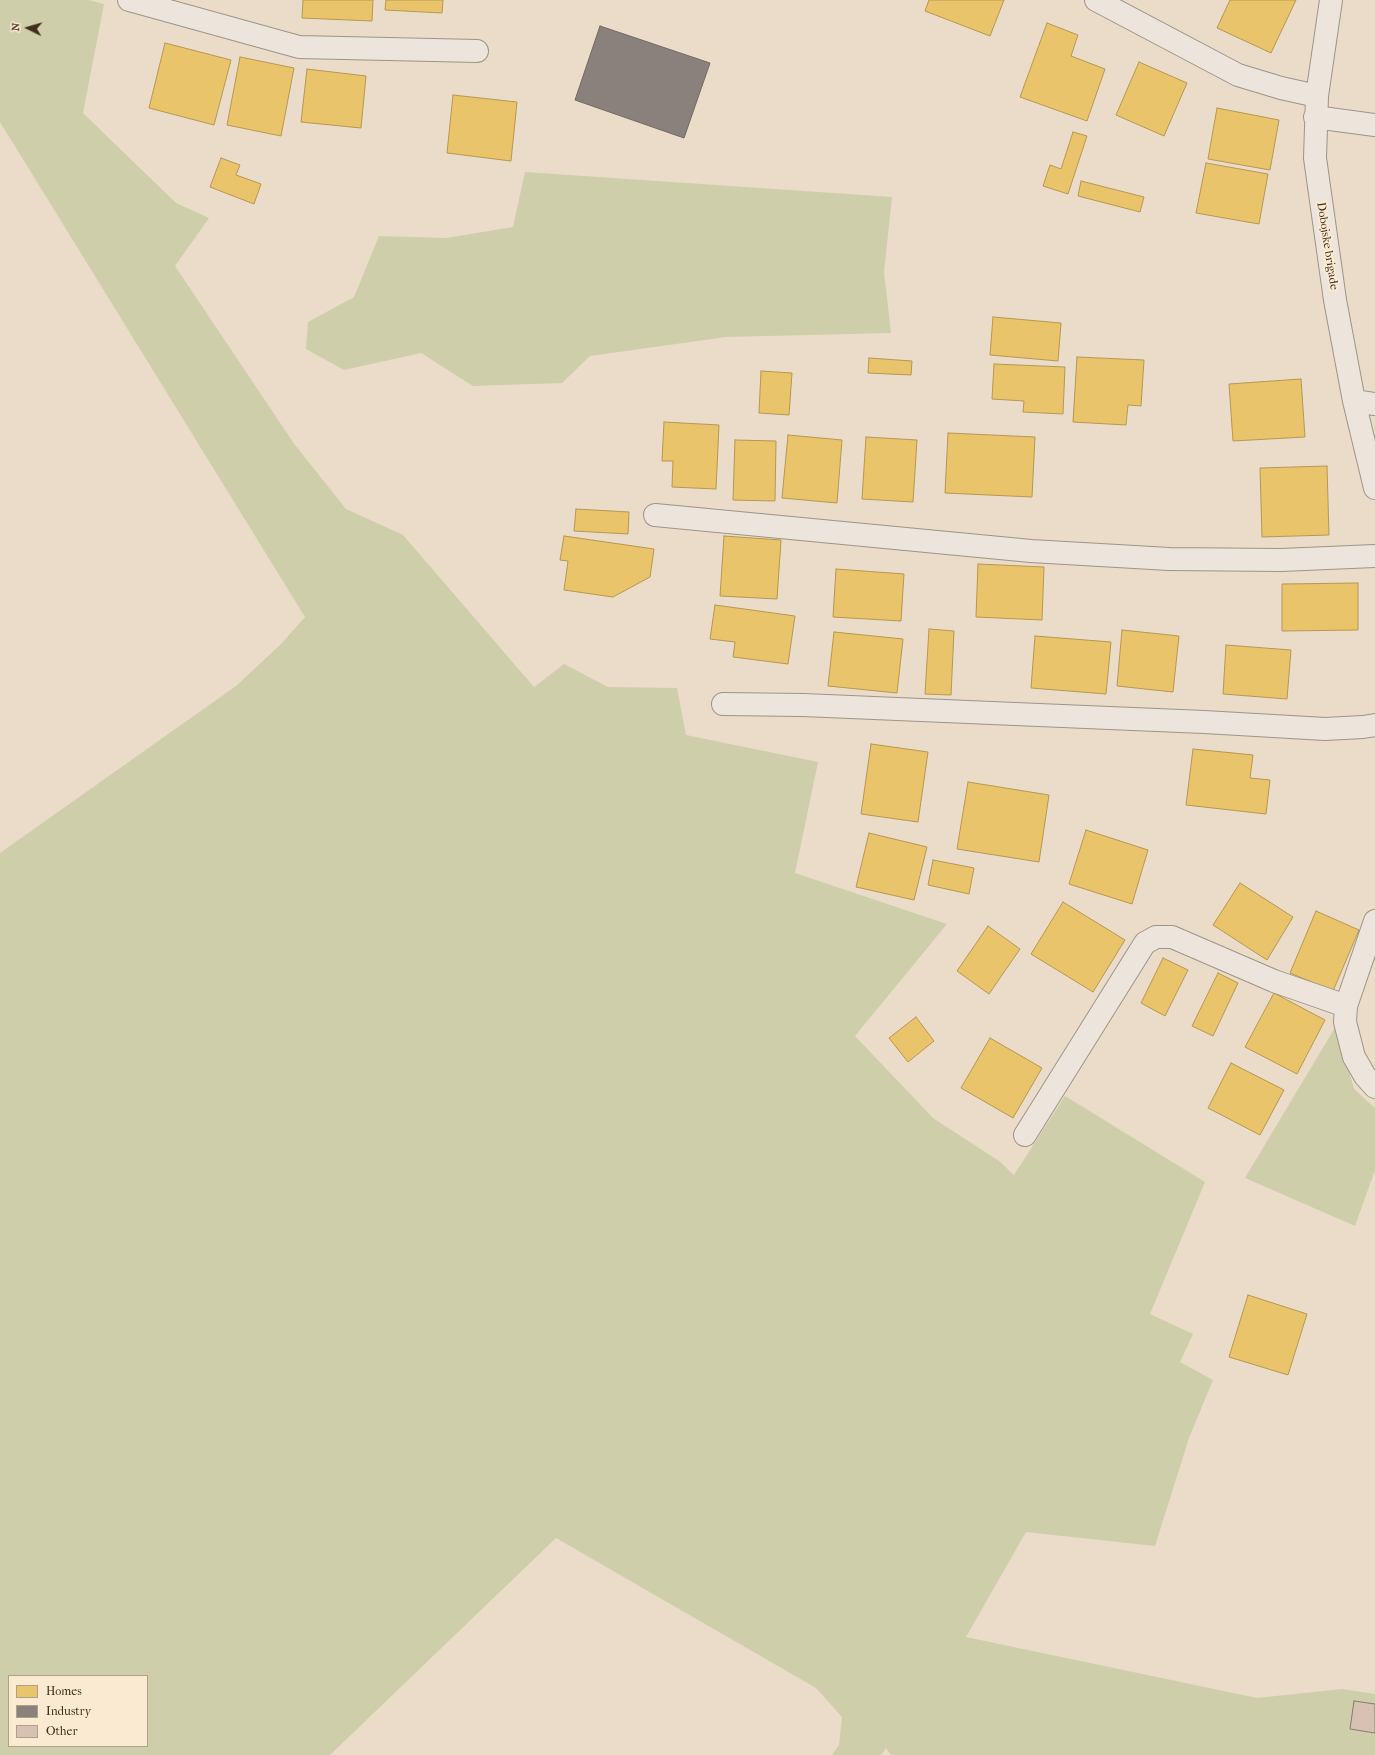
<!DOCTYPE html>
<html>
<head>
<meta charset="utf-8">
<style>
  body { margin:0 }
  #map { position:relative; width:1375px; height:1755px; overflow:hidden; background:#eadcc8; font-family:"IM FELL French Canon",serif }
  canvas { display:block }
  .legend { position:absolute; left:8px; top:1675px; width:140px; height:72px; box-sizing:border-box; background:#faead2; border:1px solid #b09f89; margin:0; padding:5px 7px; list-style:none; font-size:12px; color:#402e1b }
  .legend li { display:flex; align-items:center; gap:8px; height:20px }
  .legend b { width:20px; border:1px solid #b09f89 }
  .north { position:absolute; left:8px; top:8px; width:40px; height:40px; -webkit-text-stroke:3px #faead2; paint-order:stroke; rotate:275deg; font-size:11px; font-weight:700; line-height:16px; text-align:center; color:#402e1b }
  .north::after { content:''; display:block; margin:auto; width:14px; height:18px; background:#402e1b; clip-path:polygon(50% 0,100% 100%,50% 72%,0 100%) }
</style>
</head>
<body>
<div id="map">
<canvas width="1375" height="1755"></canvas>
<ul class="legend">
<li><b style="height:11px;background:#e9c46a"></b>Homes</li>
<li><b style="height:11px;background:#8a817c"></b>Industry</li>
<li><b style="height:11px;background:#d6c1b3"></b>Other</li>
</ul>
<div class="north">N</div>
</div>
<script>
const ctx = document.querySelector('canvas').getContext('2d');
ctx.lineJoin = 'round';
function fillPath(path, color) { ctx.fillStyle = color; ctx.fill(path, 'evenodd'); }
const toPath = rows => new Path2D(rows.map(r => 'M' + r).join(''));
function trace(path, color, width, dash) { ctx.strokeStyle = color; ctx.lineWidth = width; ctx.lineCap = dash ? 'butt' : 'round'; ctx.setLineDash(dash || []); ctx.stroke(path); }
function write(font, color, halo, rows, align = 'center') {
  ctx.font = font + ' "IM FELL French Canon",serif'; ctx.lineWidth = 4; ctx.setLineDash([]); ctx.textBaseline = 'middle'; ctx.strokeStyle = halo; ctx.fillStyle = color; for (const [text, x, y, turn = 0] of rows) {
    ctx.save(); ctx.translate(x, y); ctx.rotate((+turn || 0) * Math.PI / 180); ctx.textAlign = isNaN(turn) ? turn : align; if (halo) ctx.strokeText(text, 0, 0); ctx.fillText(text, 0, 0); ctx.restore();
  }
}
fillPath(toPath([
  [0,0,88,0,104,4,83,113,176,203,209,218,175,266,295,445,346,509,403,535,534,687,564,664,608,687,677,688,686,735,818,762,795,873,947,924,855,1036,933,1118,999,1161,1014,1175,1065,1096,1205,1182,1150,1314,1193,1334,1180,1362,1213,1380,1189,1438,1155,1546,1026,1532,966,1637,1257,1698,1342,1689,1375,1694,1375,1755,891,1755,886,1748,881,1755,832,1755,839,1745,842,1717,816,1688,556,1538,330,1755,0,1755,0,853,236,686,281,644,305,617,0,122],
  [9,1676,147,1676,147,1746,9,1746],
  [525,172,892,197,884,272,891,333,726,337,590,356,562,383,473,386,421,353,344,370,306,349,308,322,354,297,379,236,446,238,513,227],
  [1336,1026,1354,1089,1375,1108,1375,1170,1355,1226,1245,1178]
]), '#cfceaa');
const homes = toPath([
  [303,0,373,0,372,21,302,18,303,0],
  [386,0,443,0,442,13,385,10,386,0],
  [929,0,1004,0,990,36,925,11,929,0],
  [1230,0,1296,0,1271,53,1217,28,1230,0],
  [1047,23,1078,35,1071,56,1105,69,1087,121,1020,97,1047,23],
  [165,43,231,60,214,125,149,108,165,43],
  [240,57,294,68,281,136,227,125,240,57],
  [1139,62,1187,83,1164,136,1116,115,1139,62],
  [307,69,366,76,361,128,301,122,307,69],
  [453,95,517,102,511,161,447,153,453,95],
  [1217,108,1279,120,1270,170,1208,159,1217,108],
  [1073,132,1087,136,1068,194,1043,186,1050,165,1061,169,1073,132],
  [221,158,240,165,236,175,261,184,254,204,210,187,221,158],
  [1206,163,1268,174,1259,224,1196,213,1206,163],
  [1081,181,1144,197,1140,212,1078,196,1081,181],
  [993,317,1061,323,1058,361,990,355,993,317],
  [1077,357,1144,360,1141,406,1128,405,1126,425,1073,422,1077,357],
  [869,358,912,361,911,375,868,373,869,358],
  [994,364,1065,367,1063,414,1023,412,1024,401,992,399,994,364],
  [761,371,792,373,789,415,759,413,761,371],
  [1301,379,1305,437,1233,441,1229,384,1301,379],
  [664,422,719,425,716,489,672,487,673,461,662,461,664,422],
  [948,433,1035,437,1032,497,945,493,948,433],
  [788,435,842,440,837,503,782,498,788,435],
  [866,437,917,440,913,502,862,499,866,437],
  [735,440,776,441,775,501,733,500,735,440],
  [1327,466,1329,535,1262,537,1260,468,1327,466],
  [576,509,629,512,628,534,574,531,576,509],
  [564,536,654,549,650,577,613,597,564,590,568,561,560,560,564,536],
  [724,536,781,540,777,599,720,596,724,536],
  [978,564,1044,567,1042,620,976,617,978,564],
  [836,569,904,574,901,621,833,617,836,569],
  [1358,583,1358,630,1282,631,1282,584,1358,583],
  [715,605,795,616,788,664,733,657,735,642,710,639,715,605],
  [929,629,954,631,951,695,925,694,929,629],
  [1122,630,1179,636,1173,692,1117,686,1122,630],
  [834,632,903,639,897,693,828,686,834,632],
  [1035,636,1111,642,1106,694,1031,688,1035,636],
  [1226,645,1291,650,1287,699,1223,694,1226,645],
  [871,744,928,752,918,822,861,814,871,744],
  [1193,749,1253,755,1250,778,1270,780,1266,814,1186,805,1193,749],
  [968,782,1049,795,1039,862,957,849,968,782],
  [1086,830,1148,850,1132,904,1069,884,1086,830],
  [869,833,927,847,914,900,856,887,869,833],
  [933,860,974,868,969,894,928,885,933,860],
  [1240,883,1293,917,1267,960,1213,925,1240,883],
  [1063,902,1125,940,1093,992,1031,954,1063,902],
  [1316,911,1359,930,1333,991,1290,973,1316,911],
  [988,926,1020,949,989,994,957,971,988,926],
  [1163,958,1188,970,1165,1016,1141,1003,1163,958],
  [1218,973,1238,983,1213,1036,1192,1026,1218,973],
  [1274,993,1325,1020,1297,1074,1245,1047,1274,993],
  [916,1017,934,1041,908,1062,889,1038,916,1017],
  [990,1038,1042,1068,1013,1118,961,1088,990,1038],
  [1231,1063,1284,1090,1260,1135,1208,1108,1231,1063],
  [1248,1295,1307,1314,1288,1375,1229,1357,1248,1295]
]);
fillPath(homes, '#e9c46a');
trace(homes, '#b69752', 1);
const industry = toPath([
  [600,26,710,63,684,138,575,100,600,26]
]);
fillPath(industry, '#8a817c');
trace(industry, '#74685f', 1);
const building = toPath([
  [1354,1701,1375,1704,1375,1733,1350,1729,1354,1701]
]);
fillPath(building, '#d6c1b3');
trace(building, '#867c6f', 1);
const minor = toPath([
  [129,0,299,47,477,51],
  [1096,0,1238,75,1281,88,1317,96],
  [1331,0,1317,96,1315,158,1335,300,1354,401,1375,488],
  [1315,117,1375,125],
  [1354,401,1375,404],
  [655,515,1031,551,1169,559,1281,560,1375,556],
  [723,704,803,705,1204,722,1325,729,1363,727,1375,725],
  [1375,921,1346,1006,1345,1022,1354,1057,1365,1076,1375,1087],
  [1025,1135,1145,943,1156,937,1172,937,1274,981,1346,1006]
]);
trace(minor, '#9e9487', 24);
trace(minor, '#ede5dc', 22);
write('12px', '#402e1b', '#faead2', [
  ["Dobojske brigade",1327,246,81]
]);
</script>
</body>
</html>
